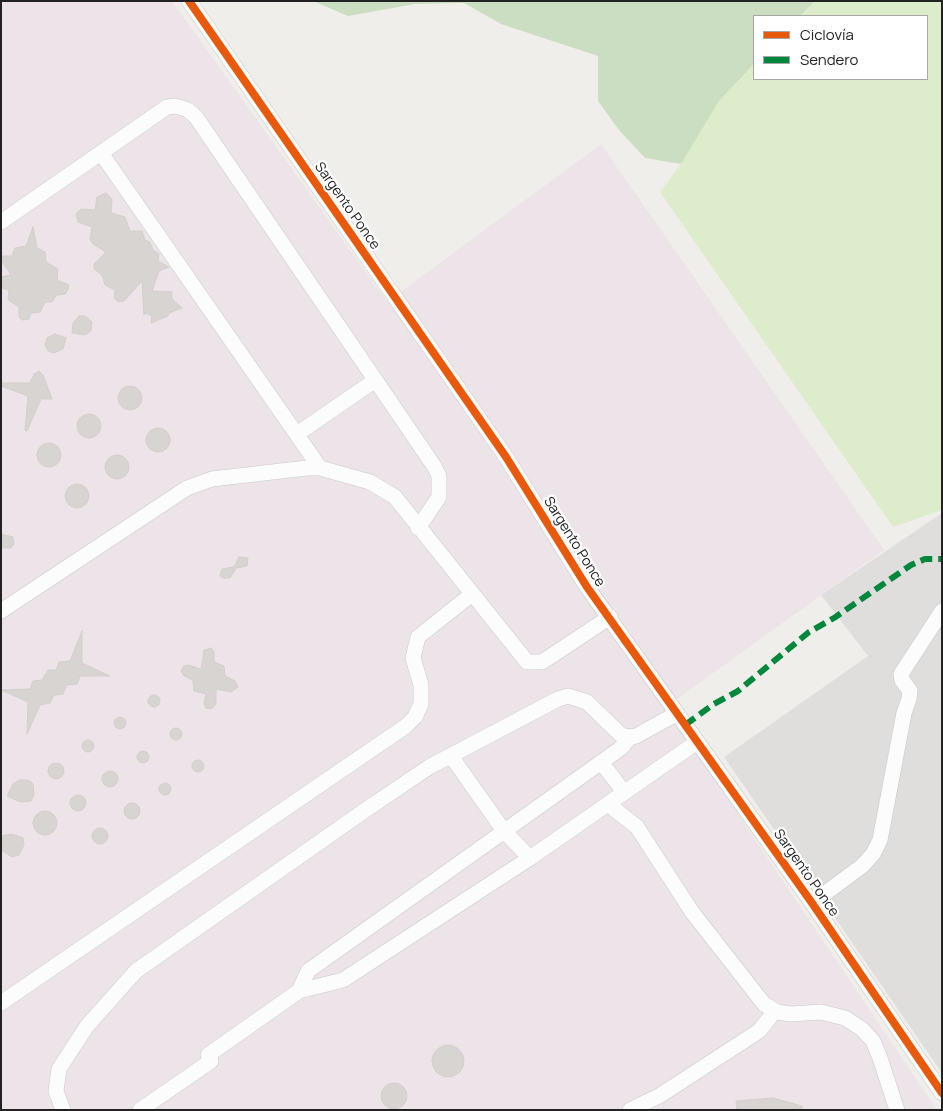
<!DOCTYPE html>
<html>
<head>
<meta charset="utf-8">
<style>
  body { margin:0 }
  #map { position:relative; width:943px; height:1111px; overflow:hidden; background:#f0eeeb; font-family:Manrope,sans-serif }
  canvas { display:block }
  .frame { position:absolute; inset:0; border:2px solid #222; pointer-events:none }
  .legend { position:absolute; left:753px; top:15px; width:175px; height:65px; box-sizing:border-box; background:#fff; border:1px solid #a7a7a7; margin:0; padding:6px 9px; list-style:none; font-size:15px; color:#222 }
  .legend li { display:flex; align-items:center; gap:10px; height:25px }
  .legend b { width:25px; border:1px solid #a7a7a7 }
</style>
</head>
<body>
<div id="map">
<canvas width="943" height="1111"></canvas>
<div class="frame"></div>
<ul class="legend">
<li><b style="height:6px;background:#e8590c"></b>Ciclovía</li>
<li><b style="height:6px;background:#00873e"></b>Sendero</li>
</ul>
</div>
<script>
const ctx = document.querySelector('canvas').getContext('2d');
ctx.lineJoin = 'round';
function fillPath(path, color) { ctx.fillStyle = color; ctx.fill(path, 'evenodd'); }
const toPath = rows => new Path2D(rows.map(r => 'M' + r).join(''));
function trace(path, color, width, dash) { ctx.strokeStyle = color; ctx.lineWidth = width; ctx.lineCap = dash ? 'butt' : 'round'; ctx.setLineDash(dash || []); ctx.stroke(path); }
function write(font, color, halo, rows, align = 'center') {
  ctx.font = font + ' Manrope,sans-serif'; ctx.lineWidth = 4.5; ctx.setLineDash([]); ctx.textBaseline = 'middle'; ctx.strokeStyle = halo; ctx.fillStyle = color; for (const [text, x, y, turn = 0] of rows) {
    ctx.save(); ctx.translate(x, y); ctx.rotate((+turn || 0) * Math.PI / 180); ctx.textAlign = isNaN(turn) ? turn : align; if (halo) ctx.strokeText(text, 0, 0); ctx.fillText(text, 0, 0); ctx.restore();
  }
}
fillPath(toPath([
  [942,513,942,1073,724,757,868,656,821,595]
]), '#dfdedc');
fillPath(toPath([
  [1,1,172,1,387,302,601,144,884,550,666,707,937,1110,1,1110]
]), '#ede4e9');
fillPath(toPath([
  [815,1,942,1,942,510,893,527,660,192,681,164,719,101,754,64,754,79,927,79,927,16,800,16]
]), '#ddeccb');
fillPath(toPath([
  [313,1,815,1,800,16,754,16,754,64,719,101,681,164,645,158,619,130,598,101,598,56,501,24,464,3,415,4,348,16]
]), '#cbdec1');
const building = toPath([
  [106,193,112,199,111,213,125,217,130,231,142,231,145,240,150,242,153,250,159,254,158,261,169,267,159,271,152,291,172,292,172,299,182,308,169,313,168,316,151,323,152,316,145,313,144,315,142,281,124,301,118,302,114,298,115,290,105,285,102,275,94,269,94,264,106,252,93,244,90,239,92,227,78,222,76,214,81,209,95,210,97,197,106,193],
  [33,227,37,248,45,252,46,262,58,269,57,280,69,285,68,290,65,294,57,295,52,302,45,302,40,312,31,313,29,319,22,320,19,317,19,307,8,300,9,290,1,288,1,277,11,275,1,260,1,256,12,256,15,248,26,246,33,227],
  [79,316,85,316,92,322,91,331,85,335,72,333,73,323,79,316],
  [55,334,66,338,63,349,54,353,48,351,45,345,47,338,55,334],
  [39,371,43,375,52,399,41,399,27,431,25,430,28,396,1,386,1,383,30,383,34,374,39,371],
  '118 398a12 12 0 1 1 24 0a12 12 0 1 1-24 0Z',
  '77 426a12 12 0 1 1 24 0a12 12 0 1 1-24 0Z',
  '146 440a12 12 0 1 1 24 0a12 12 0 1 1-24 0Z',
  '37 455a12 12 0 1 1 24 0a12 12 0 1 1-24 0Z',
  '105 467a12 12 0 1 1 24 0a12 12 0 1 1-24 0Z',
  '65 496a12 12 0 1 1 24 0a12 12 0 1 1-24 0Z',
  [1,534,13,537,14,544,11,548,1,548,1,534],
  [239,557,248,558,247,566,236,568,230,578,223,578,220,576,222,569,234,567,239,557],
  [82,631,82,663,110,676,80,676,77,684,67,685,63,694,54,695,50,703,40,705,27,734,28,702,1,690,30,689,33,681,42,680,48,670,56,670,59,662,70,661,82,631],
  [211,648,214,652,214,662,224,666,225,676,235,681,238,687,231,692,216,689,216,704,211,709,206,708,204,704,206,694,194,691,193,680,184,676,181,671,184,666,188,665,201,669,204,650,211,648],
  '148 701a6 6 0 1 1 12 0a6 6 0 1 1-12 0Z',
  '114 723a6 6 0 1 1 12 0a6 6 0 1 1-12 0Z',
  '170 734a6 6 0 1 1 12 0a6 6 0 1 1-12 0Z',
  '82 746a6 6 0 1 1 12 0a6 6 0 1 1-12 0Z',
  '137 757a6 6 0 1 1 12 0a6 6 0 1 1-12 0Z',
  '192 766a6 6 0 1 1 12 0a6 6 0 1 1-12 0Z',
  '48 771a8 8 0 1 1 16 0a8 8 0 1 1-16 0Z',
  '102 779a8 8 0 1 1 16 0a8 8 0 1 1-16 0Z',
  [20,780,28,780,33,784,34,794,31,801,20,802,7,796,13,784,20,780],
  '159 789a6 6 0 1 1 12 0a6 6 0 1 1-12 0Z',
  '70 803a8 8 0 1 1 16 0a8 8 0 1 1-16 0Z',
  '124 811a8 8 0 1 1 16 0a8 8 0 1 1-16 0Z',
  '33 823a12 12 0 1 1 24 0a12 12 0 1 1-24 0Z',
  '92 836a8 8 0 1 1 16 0a8 8 0 1 1-16 0Z',
  [12,834,23,838,24,845,19,855,12,857,1,850,1,836,12,834],
  '432 1061a16 16 0 1 1 32 0a16 16 0 1 1-32 0Z',
  '381 1096a13 13 0 1 1 26 0a13 13 0 1 1-26 0Z',
  [773,1098,802,1106,802,1110,737,1110,736,1101,773,1098]
]);
fillPath(building, '#d7d4d2');
trace(building, '#d3d0cc', 1);
const minor = toPath([
  [189,1,506,457,587,587,812,903,942,1093],
  [101,153,320,468],
  [1,222,167,107,176,106,188,110,196,117,434,466,439,476,439,497,418,528],
  [297,434,374,381],
  [1,611,187,488,212,479,307,468,320,468,370,482,395,497,527,662,542,662,610,617],
  [451,756,504,831,530,858],
  [601,762,624,792],
  [608,804,637,827,692,912,764,1004,777,1012,791,1014,821,1012,845,1018,862,1029,873,1041,880,1058,897,1110],
  [812,903,862,866,873,854,880,840,904,713,909,699,910,691,902,680,901,674,942,611],
  [299,991,343,980,530,858,697,742],
  [1,1003,406,726,415,717,421,704,421,685,413,658,418,637,472,594],
  [63,1110,56,1091,59,1069,87,1026,136,971,361,813,429,767,558,699,568,696,587,702,621,735,630,737,636,736,676,714],
  [140,1110,211,1061,208,1055,299,991,308,971,621,748,630,737],
  [630,1110,659,1096,759,1031,775,1011]
]);
trace(minor, '#c9c8c7', 16);
trace(minor, '#fdfcfc', 15);
trace(toPath([
  [685,725,714,704,738,691,809,632,834,618,911,565,925,559,942,559]
]), '#00873e', 6, [12, 6]);
trace(toPath([
  [189,1,506,457,587,587,812,903,942,1093]
]), '#e8590c', 8);
write('14px', '#222', '#fff', [
  ["Sargento Ponce",347,206,55],
  ["Sargento Ponce",574,542,58],
  ["Sargento Ponce",806,873,55]
]);
</script>
</body>
</html>
